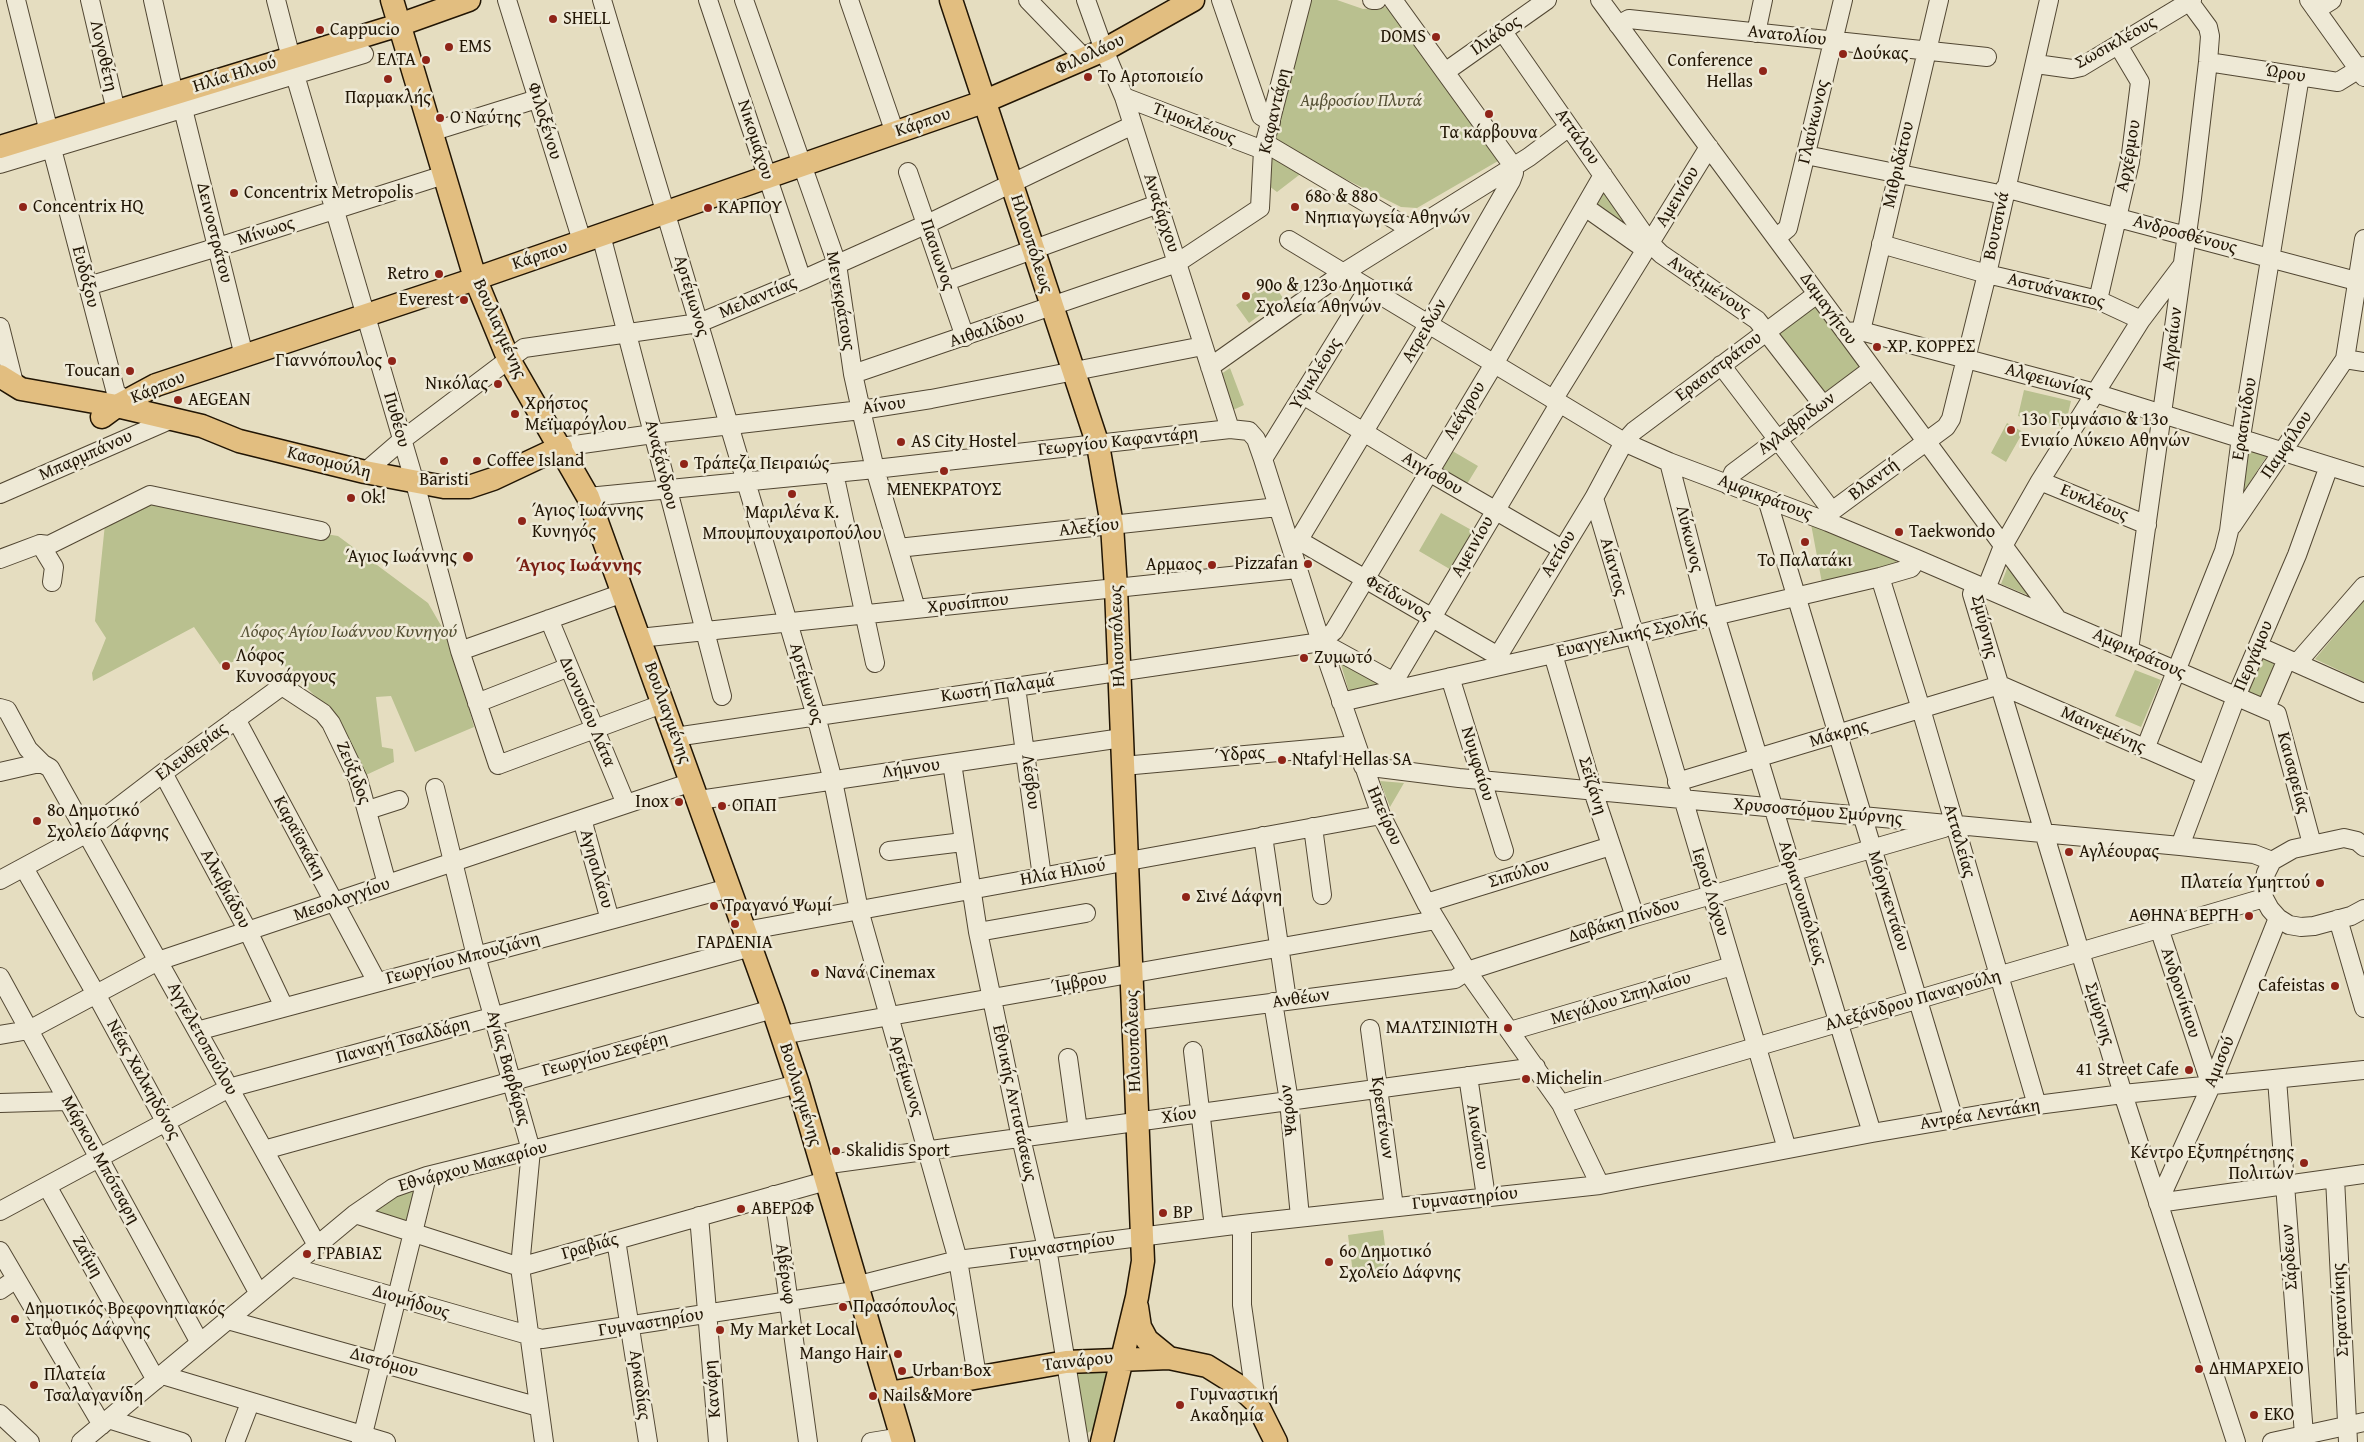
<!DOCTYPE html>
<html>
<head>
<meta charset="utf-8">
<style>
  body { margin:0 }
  canvas { display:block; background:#e5ddc0 }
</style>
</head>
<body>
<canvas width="2364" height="1442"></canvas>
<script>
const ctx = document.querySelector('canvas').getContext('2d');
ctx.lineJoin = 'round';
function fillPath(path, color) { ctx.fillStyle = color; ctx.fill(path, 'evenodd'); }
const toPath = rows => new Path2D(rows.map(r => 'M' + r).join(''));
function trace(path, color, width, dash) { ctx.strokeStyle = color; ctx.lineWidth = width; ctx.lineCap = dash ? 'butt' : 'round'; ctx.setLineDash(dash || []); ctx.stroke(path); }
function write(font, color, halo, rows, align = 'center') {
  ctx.font = font + ' "Gentium Book Plus",serif'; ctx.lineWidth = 5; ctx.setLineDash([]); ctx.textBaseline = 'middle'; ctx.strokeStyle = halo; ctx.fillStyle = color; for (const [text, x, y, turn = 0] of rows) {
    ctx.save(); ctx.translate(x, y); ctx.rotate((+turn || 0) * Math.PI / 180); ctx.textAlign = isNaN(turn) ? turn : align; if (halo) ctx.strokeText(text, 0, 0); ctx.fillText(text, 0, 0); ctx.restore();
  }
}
fillPath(toPath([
  [1307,0,1337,0,1363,9,1387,7,1498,161,1417,208,1401,207,1272,142],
  [1272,153,1303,172,1277,192,1269,186],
  [1604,187,1637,238,1592,208],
  [1271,281,1283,298,1249,323,1236,305],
  [1818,303,1864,364,1819,396,1775,334],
  [1230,368,1244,405,1233,410,1218,376],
  [2024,390,2071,401,2065,427,2018,416],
  [2007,423,2023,432,2006,462,1991,453],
  [2246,446,2268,454,2243,493,2242,491],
  [1449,449,1478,466,1467,484,1438,468],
  [152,499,282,527,338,536,428,603,450,641,474,727,415,752,391,696,376,697,382,747,393,749,394,762,366,775,341,722,281,662,261,656,238,660,221,666,194,627,93,681,92,673,106,638,95,621,105,524],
  [1441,513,1475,532,1453,571,1419,551],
  [1811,524,1895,559,1897,563,1895,565,1822,583],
  [2010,561,2037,599,2001,584],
  [2364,601,2364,682,2315,659],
  [1338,654,1382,678,1376,687,1349,692],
  [2262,656,2276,662,2261,698,2247,693],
  [2135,670,2161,680,2141,727,2115,716],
  [1380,781,1404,783,1390,807],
  [411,1187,418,1194,410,1225,374,1212,375,1208],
  [1383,1230,1389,1277,1354,1281,1348,1235],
  [1109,1366,1096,1428,1084,1435,1074,1369]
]), '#b9c08f');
const minor = toPath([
  [16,0,49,132],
  [90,0,116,111],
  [153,0,174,94],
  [276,0,291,58],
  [507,0,582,241],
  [602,0,816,716,833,781,859,910,958,1260,977,1376],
  [708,0,802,280],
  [744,0,837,264,853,374,861,410,875,469,916,609],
  [849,0,895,133],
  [1028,0,1085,59],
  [1086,0,1104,50,1124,97,1230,429],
  [1221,0,1261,116,1271,122],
  [1372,0,1377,0],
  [1600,0,2056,617],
  [2309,0,2364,77],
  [2316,10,2332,0],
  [1618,25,1629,19,1987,57],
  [1503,32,1650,243,1661,254,1757,320,1823,405],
  [1756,33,1763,0],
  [2208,62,2338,82,2364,66],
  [2036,64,2072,69,2081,67,2192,0],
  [1445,72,1547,0],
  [295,75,415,483,460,651,498,765,662,704],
  [1124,97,1263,150],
  [183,109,244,356],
  [431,132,537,99],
  [1265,143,1412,230],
  [52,149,116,393,127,401],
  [1806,155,2004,195],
  [0,164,364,54],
  [908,172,965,337],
  [2005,188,2364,283],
  [1585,207,1646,250],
  [601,235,722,696],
  [1776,238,1788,228,1843,0],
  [1289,240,1624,442,1669,462,1828,522,1917,559,2277,714,2312,844],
  [1881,244,1987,274,2098,300,2141,320],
  [947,281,1158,204],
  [88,286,218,247,444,175],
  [2098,300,2130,162,2140,82,2118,45],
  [0,327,15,387],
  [1861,331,1939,0],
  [1845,332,1861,331,2095,393,2364,477],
  [2345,359,2364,362],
  [1721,365,1832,511],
  [1210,367,1343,273,1529,157,1569,127],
  [853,374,1177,263,1260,208,1263,150,1302,0],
  [1303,395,1429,472,1562,549],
  [1553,400,1709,147],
  [561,447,653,434,861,410,931,399,1203,346],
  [1263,459,1368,289],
  [1669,462,1709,617],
  [365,472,402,440,524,348,699,323,802,280,927,224,1133,125],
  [834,473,875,663],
  [2040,481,2147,525],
  [1728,485,1733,473,1872,369],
  [0,494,172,419],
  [588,497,875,469,1230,429,1249,431,1256,439,1263,459,1321,642,1381,815,1426,903,1467,971,1561,1104,1600,1185],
  [1594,498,1787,1149],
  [1767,499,1954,1120],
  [1828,522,1832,511,1946,427,1951,419,1987,274,2049,0],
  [2232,526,2345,359,2364,239],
  [1298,540,1498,656],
  [40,544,54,567,52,582],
  [898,548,1278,507],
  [1292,551,1428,325,1511,181,1514,173,1513,166,1393,0],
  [0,559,40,544,49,545,150,495,321,531],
  [1880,577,1921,709,2037,1105],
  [1975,585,1972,594,2123,1094,2236,1442],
  [1986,589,2003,546,2040,481,2141,320,2181,267],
  [1715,615,1872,1133],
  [549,619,626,804],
  [639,638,1297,569],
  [1321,642,1334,631,1494,364,1603,175],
  [1321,642,1394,682],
  [2258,646,2364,693],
  [2129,650,2192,198,2208,62,2210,36,2208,27,2188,0],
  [460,651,623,593],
  [1553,654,1593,791,1635,917],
  [2297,663,2364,586],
  [1499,666,1498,656,1594,498,1624,442,1634,431,1817,294],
  [1450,677,1504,851],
  [1016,687,1042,877],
  [1389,690,1559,404],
  [1341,702,1553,654,1880,577,1911,568,1917,559],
  [477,703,569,667],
  [0,708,7,710,28,749,43,764],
  [2266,708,2287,659],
  [236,719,377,982],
  [675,737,1321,642],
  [2145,749,2224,551,2229,531,2241,437,2300,76],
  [952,763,978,932,1021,1138,1047,1248,1079,1442],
  [1123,766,1356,745],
  [1363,766,1459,778,2180,846,2254,854,2272,861],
  [0,772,35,764,43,764,50,768,317,1245],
  [163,773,248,931,284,1007],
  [1677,782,2000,685,2206,775],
  [435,788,476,956,531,1150,520,1267,544,1442],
  [699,800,1122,738],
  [368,810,399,800],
  [582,819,610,920],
  [1313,827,1322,895],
  [1263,836,1287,1000],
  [2180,846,2236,697,2297,555,2329,466],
  [2364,847,2357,841,2344,838,2293,849,2272,861,2266,873,2263,886,2264,898,2270,909,2278,918,2289,925,2301,927,2314,926,2351,916,2364,909],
  [889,851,963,842],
  [24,868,96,994,259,1294],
  [0,880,78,838,163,773,282,686,323,713,331,723,358,779,387,884],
  [1426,903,1611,846],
  [2338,919,2364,1008],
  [2159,928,2211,1086],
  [745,931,1381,815],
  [978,932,1086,913],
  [0,977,200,1343],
  [1273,1002,1289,1101,1300,1217],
  [1133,1021,1455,979,1467,971,1635,917,1944,828],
  [1370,1029,1394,1207],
  [197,1031,729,888],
  [1510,1031,1732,966],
  [0,1035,29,1030,158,961,692,782],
  [782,1035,1436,920],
  [1193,1051,1214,1227],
  [1068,1058,1078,1130],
  [1468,1076,1486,1197],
  [2277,1079,2304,1435],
  [0,1103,68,1101],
  [1561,1104,2264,898],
  [264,1150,773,1009],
  [822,1165,1536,1067],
  [2335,1178,2348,1442],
  [47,1186,156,1380],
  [774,1195,808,1442],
  [2158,1203,2211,1086,2278,918],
  [2158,1203,2364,1174],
  [0,1211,229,1088,751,947],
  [355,1214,520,1267,826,1181],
  [699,1216,718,1442],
  [1242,1224,1242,1305,1256,1402],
  [616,1240,648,1442],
  [0,1251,102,1425],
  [291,1267,542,1339,848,1292,867,1283,958,1260,1242,1224,1600,1185,1872,1133,2037,1105,2123,1094,2364,1070],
  [0,1290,16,1279],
  [228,1320,539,1407],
  [162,1375,386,1442],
  [0,1414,30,1442],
  [108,1419,182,1442],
  [81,1442,355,1214,393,1188,427,1176,798,1084],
  [235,1442,250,1403],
  [361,1442,427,1176],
  [871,1442,902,1437],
  [2272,1442,2364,1422]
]);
const major = toPath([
  [392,0,475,278,508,358,588,497,773,1009,798,1084,903,1442],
  [951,0,1098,445,1112,525,1116,588,1143,1261,1137,1297,1102,1442],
  [0,147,399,25,469,0],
  [0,376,21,389,117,406,202,426,239,441,365,472,444,487,469,487,493,479,561,447],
  [102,417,117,406,156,385,463,283,983,102,1104,50,1193,0],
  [1137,1307,1140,1327,1147,1340,1169,1358],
  [889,1393,1066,1362,1169,1358,1207,1366,1239,1386,1256,1402,1276,1442]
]);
trace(minor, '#524733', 20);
trace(major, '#211504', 25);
trace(minor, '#eee9d6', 18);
trace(major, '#e2be80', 22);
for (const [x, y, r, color] of [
  [553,19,5,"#8f2418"],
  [320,30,5,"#8f2418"],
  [1436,37,5,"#8f2418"],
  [449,47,5,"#8f2418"],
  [1843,54,5,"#8f2418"],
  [426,60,5,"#8f2418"],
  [1763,71,5,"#8f2418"],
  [1088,77,5,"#8f2418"],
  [388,79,5,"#8f2418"],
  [1489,114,5,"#8f2418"],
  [440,118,5,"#8f2418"],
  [234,193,5,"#8f2418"],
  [23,207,5,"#8f2418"],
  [1295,207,5,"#8f2418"],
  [708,208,5,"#8f2418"],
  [439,274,5,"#8f2418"],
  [1246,296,5,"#8f2418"],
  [464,300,5,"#8f2418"],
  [1877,347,5,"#8f2418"],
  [392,361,5,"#8f2418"],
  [130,371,5,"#8f2418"],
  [498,384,5,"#8f2418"],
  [178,400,5,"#8f2418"],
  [515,414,5,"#8f2418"],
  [2011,430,5,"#8f2418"],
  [901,442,5,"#8f2418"],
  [444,461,5,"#8f2418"],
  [477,461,5,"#8f2418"],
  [684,464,5,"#8f2418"],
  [944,471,5,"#8f2418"],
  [792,494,5,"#8f2418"],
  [351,498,5,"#8f2418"],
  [522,521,5,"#8f2418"],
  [1899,532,5,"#8f2418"],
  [1805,542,5,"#8f2418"],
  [468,557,6,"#8f2418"],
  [1308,564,5,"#8f2418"],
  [1212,565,5,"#8f2418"],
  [1304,658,5,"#8f2418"],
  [226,666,5,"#8f2418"],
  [1282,760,5,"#8f2418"],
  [679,802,5,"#8f2418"],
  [722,806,5,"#8f2418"],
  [37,821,5,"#8f2418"],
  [2069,852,5,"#8f2418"],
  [2320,883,5,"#8f2418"],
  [1186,897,5,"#8f2418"],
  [714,906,5,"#8f2418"],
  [2249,916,5,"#8f2418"],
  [735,924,5,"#8f2418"],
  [815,973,5,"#8f2418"],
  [2335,986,5,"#8f2418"],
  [1508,1028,5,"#8f2418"],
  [2189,1070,5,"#8f2418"],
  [1526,1079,5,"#8f2418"],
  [836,1151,5,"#8f2418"],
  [2304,1163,5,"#8f2418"],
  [741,1209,5,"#8f2418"],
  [1163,1213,5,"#8f2418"],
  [307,1254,5,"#8f2418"],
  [1329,1262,5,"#8f2418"],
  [843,1307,5,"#8f2418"],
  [15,1319,5,"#8f2418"],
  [720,1330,5,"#8f2418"],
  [898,1354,5,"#8f2418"],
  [2199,1369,5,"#8f2418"],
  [902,1371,5,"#8f2418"],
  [34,1385,5,"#8f2418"],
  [873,1396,5,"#8f2418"],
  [1180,1405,5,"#8f2418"],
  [2254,1415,5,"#8f2418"]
]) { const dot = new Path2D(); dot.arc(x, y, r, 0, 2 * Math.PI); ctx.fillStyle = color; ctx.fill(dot); trace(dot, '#eee9d6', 2); }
write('18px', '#211504', '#eee9d6', [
  ["SHELL",563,19],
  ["Cappucio",330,30],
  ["DOMS",1426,37,"right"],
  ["EMS",459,47],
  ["Δούκας",1853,54],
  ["ΕΛΤΑ",416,60,"right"],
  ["Conference",1753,61,"right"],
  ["Hellas",1753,82,"right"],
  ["Το Αρτοποιείο",1098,77],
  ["Παρμακλής",388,98,"center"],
  ["Ο Ναύτης",450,118],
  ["Τα κάρβουνα",1489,133,"center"],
  ["Concentrix Metropolis",244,193],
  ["68ο & 88ο",1305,197],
  ["Νηπιαγωγεία Αθηνών",1305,218],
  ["Concentrix HQ",33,207],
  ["ΚΑΡΠΟΥ",718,208],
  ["Retro",429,274,"right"],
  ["90ο & 123ο Δημοτικά",1256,286],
  ["Σχολεία Αθηνών",1256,307],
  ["Everest",454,300,"right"],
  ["ΧΡ. ΚΟΡΡΕΣ",1887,347],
  ["Γιαννόπουλος",382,361,"right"],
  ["Toucan",120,371,"right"],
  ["Νικόλας",488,384,"right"],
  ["AEGEAN",188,400],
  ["Χρήστος",525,404],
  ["Μεϊμαρόγλου",525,425],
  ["13ο Γυμνάσιο & 13ο",2021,420],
  ["Ενιαίο Λύκειο Αθηνών",2021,441],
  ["AS City Hostel",911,442],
  ["Coffee Island",487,461],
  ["Τράπεζα Πειραιώς",694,464],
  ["Baristi",444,480,"center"],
  ["ΜΕΝΕΚΡΑΤΟΥΣ",944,490,"center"],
  ["Ok!",361,498],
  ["Άγιος Ιωάννης",532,511],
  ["Κυνηγός",532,532],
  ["Μαριλένα Κ.",792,513,"center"],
  ["Μπουμπουχαιροπούλου",792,534,"center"],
  ["Taekwondo",1909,532],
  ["Άγιος Ιωάννης",457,557,"right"],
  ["Το Παλατάκι",1805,561,"center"],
  ["Pizzafan",1298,564,"right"],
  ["Αρμαος",1202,565,"right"],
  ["Λόφος",236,656],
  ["Κυνοσάργους",236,677],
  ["Ζυμωτό",1314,658],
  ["Ntafyl Hellas SA",1292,760],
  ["Inox",669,802,"right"],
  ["ΟΠΑΠ",732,806],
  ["8ο Δημοτικό",47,811],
  ["Σχολείο Δάφνης",47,832],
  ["Αγλέουρας",2079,852],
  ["Πλατεία Υμηττού",2310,883,"right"],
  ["Σινέ Δάφνη",1196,897],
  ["Τραγανό Ψωμί",724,906],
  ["ΑΘΗΝΑ ΒΕΡΓΗ",2239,916,"right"],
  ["ΓΑΡΔΕΝΙΑ",735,943,"center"],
  ["Νανά Cinemax",825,973],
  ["Cafeistas",2325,986,"right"],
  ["ΜΑΛΤΣΙΝΙΩΤΗ",1498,1028,"right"],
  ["41 Street Cafe",2179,1070,"right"],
  ["Michelin",1536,1079],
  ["Skalidis Sport",846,1151],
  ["Κέντρο Εξυπηρέτησης",2294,1153,"right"],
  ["Πολιτών",2294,1174,"right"],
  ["ΑΒΕΡΩΦ",751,1209],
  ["BP",1173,1213],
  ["6ο Δημοτικό",1339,1252],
  ["Σχολείο Δάφνης",1339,1273],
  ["ΓΡΑΒΙΑΣ",317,1254],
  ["Πρασόπουλος",853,1307],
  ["Δημοτικός Βρεφονηπιακός",25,1309],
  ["Σταθμός Δάφνης",25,1330],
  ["My Market Local",730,1330],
  ["Mango Hair",888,1354,"right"],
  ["ΔΗΜΑΡΧΕΙΟ",2209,1369],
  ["Urban Box",912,1371],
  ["Πλατεία",44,1375],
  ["Τσαλαγανίδη",44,1396],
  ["Γυμναστική",1190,1395],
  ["Ακαδημία",1190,1416],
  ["Nails&More",883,1396],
  ["EKO",2264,1415]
], 'left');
write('18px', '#211504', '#eee9d6', [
  ["Ιλιάδος",1496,36,-35],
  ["Ανατολίου",1787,36,6],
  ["Σωσικλέους",2116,43,-29],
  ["Φιλολάου",1090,55,-25],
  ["Λογοθέτη",103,56,77],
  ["Ώρου",2285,74,9],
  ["Ηλία Ηλιού",235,75,-17],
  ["Καφαντάρη",1275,111,-77],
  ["Φιλοξένου",544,121,73],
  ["Γλαύκωνος",1814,122,-77],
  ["Κάρπου",923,123,-19],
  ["Τιμοκλέους",1194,124,21],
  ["Αττάλου",1577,137,55],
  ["Νικομάχου",755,140,72],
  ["Αρχέρμου",2129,156,-80],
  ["Μιθριδάτου",1899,165,-77],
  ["Αμεινίου",1678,197,-59],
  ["Αναξάρχου",1161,213,72],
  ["Βουτσινά",1997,226,-78],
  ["Μίνωος",266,232,-18],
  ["Δεινοστράτου",214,233,76],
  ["Ανδροσθένους",2185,235,15],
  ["Ηλιουπόλεως",1031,244,72],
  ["Πασιωνος",937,255,71],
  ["Κάρπου",540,256,-19],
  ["Ευδόξου",85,277,75],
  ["Αναξιμένους",1709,287,34],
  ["Αστυάνακτος",2056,291,14],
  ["Αρτέμωνος",691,296,73],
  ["Μελαντίας",758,298,-23],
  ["Μενεκράτους",840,301,80],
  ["Δαμαγήτου",1828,309,54],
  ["Βουλιαγμένης",499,329,66],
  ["Αιθαλίδου",987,330,-19],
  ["Ατρειδών",1425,331,-59],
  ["Αγραίων",2173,339,-83],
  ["Ερασιστράτου",1719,367,-37],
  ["Υψικλέους",1316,374,-58],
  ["Αλφειωνίας",2049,381,15],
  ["Κάρπου",158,388,-23],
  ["Αίνου",884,406,-8],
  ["Λεάγρου",1465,411,-59],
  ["Ερασινίδου",2245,419,-81],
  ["Πυθέου",396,420,74],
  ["Αγλαβριδων",1797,424,-37],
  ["Γεωργίου Καφαντάρη",1118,442,-6],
  ["Παμφίλου",2287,445,-56],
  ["Μπαρμπάνου",86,456,-24],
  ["Κασομούλη",329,463,14],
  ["Αναξάνδρου",661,465,76],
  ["Αιγίσθου",1432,474,31],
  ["Βλαντή",1874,480,-37],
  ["Αμφικράτους",1765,498,21],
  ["Ευκλέους",2094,503,22],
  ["Αλεξίου",1089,528,-6],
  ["Λύκωνος",1689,539,76],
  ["Αμεινίου",1473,547,-60],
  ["Αετίου",1559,554,-59],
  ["Αίαντος",1613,567,74],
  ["Φείδωνος",1398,598,30],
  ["Χρυσίππου",968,604,-6],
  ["Σμύρνης",1984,627,76],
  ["Ευαγγελικής Σχολής",1632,635,-13],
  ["Ηλιουπόλεως",1118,636,-92],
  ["Αμφικράτους",2139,654,24],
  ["Περγάμου",2254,656,-67],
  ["Αρτέμωνος",806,684,74],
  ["Κωστή Παλαμά",998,689,-8],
  ["Διονυσίου Λάτα",587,712,67],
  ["Βουλιαγμένης",667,713,70],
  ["Μαινεμένης",2103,730,24],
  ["Μάκρης",1839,734,-17],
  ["Ελευθερίας",192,752,-37],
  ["Ύδρας",1240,755,-5],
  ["Νυμφαίου",1477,764,73],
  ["Λήμνου",911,769,-8],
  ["Ζεύξιδος",353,773,68],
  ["Καισαρείας",2293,773,75],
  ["Λέσβου",1030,782,83],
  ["Σεϊζάνη",1592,786,73],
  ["Χρυσοστόμου Σμύρνης",1818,812,5],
  ["Ηπείρου",1384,816,66],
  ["Καραϊσκάκη",299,838,62],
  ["Ατταλείας",1959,841,74],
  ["Αγησιλάου",596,869,74],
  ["Ηλία Ηλιού",1063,873,-10],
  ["Σιπύλου",1519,874,-17],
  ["Αλκιβιάδου",225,889,62],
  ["Ιερού Λόχου",1710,892,73],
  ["Μεσολογγίου",342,900,-19],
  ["Μόργκεντάου",1888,901,73],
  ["Αδριανουπόλεως",1802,903,73],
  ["Δαβάκη Πίνδου",1624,921,-17],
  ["Γεωργίου Μπουζιάνη",463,959,-15],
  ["Ίμβρου",1079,983,-10],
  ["Ανδρονίκιου",2180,993,72],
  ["Ανθέων",1301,999,-8],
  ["Μεγάλου Σπηλαίου",1621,999,-17],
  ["Αλεξάνδρου Παναγούλη",1913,1001,-16],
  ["Σμύρνης",2099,1014,73],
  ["Αγγελετοπούλου",202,1039,61],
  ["Παναγή Τσαλδάρη",403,1041,-15],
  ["Ηλιουπόλεως",1134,1041,-92],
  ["Γεωργίου Σεφέρη",605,1055,-15],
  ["Αμισού",2220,1062,-68],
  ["Αγίας Βαρβάρας",508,1068,74],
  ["Αρτέμωνος",906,1076,74],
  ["Νέας Χαλκηδόνος",143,1080,61],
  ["Βουλιαγμένης",800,1095,73],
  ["Εθνικής Αντιστάσεως",1014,1103,78],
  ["Ψαρών",1289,1110,-97],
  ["Αντρέα Λεντάκη",1980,1115,-9],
  ["Χίου",1179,1116,-8],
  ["Κρεστένων",1382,1118,82],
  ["Αισώπου",1477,1137,81],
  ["Μάρκου Μπότσαρη",100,1160,61],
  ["Εθνάρχου Μακαρίου",473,1167,-15],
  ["Γυμναστηρίου",1465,1199,-6],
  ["Γραβιάς",590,1247,-16],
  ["Γυμναστηρίου",1062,1247,-8],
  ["Ζαΐμη",87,1257,61],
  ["Σάρδεων",2290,1257,-94],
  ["Αβέρωφ",785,1274,82],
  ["Διομήδους",411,1302,17],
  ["Στρατονίκης",2341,1310,-93],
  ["Γυμναστηρίου",651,1323,-9],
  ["Ταινάρου",1078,1362,-6],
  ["Διστόμου",384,1363,16],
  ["Αρκαδίας",639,1385,82],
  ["Κανάρη",713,1389,-95]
]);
write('italic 18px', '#565135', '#eee9d6', [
  ["Αμβροσίου Πλυτά",1361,101],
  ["Λόφος Αγίου Ιωάννου Κυνηγού",349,632]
]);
write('bold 19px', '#7a1f14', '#eee9d6', [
  ["Άγιος Ιωάννης",579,566]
]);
</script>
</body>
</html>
